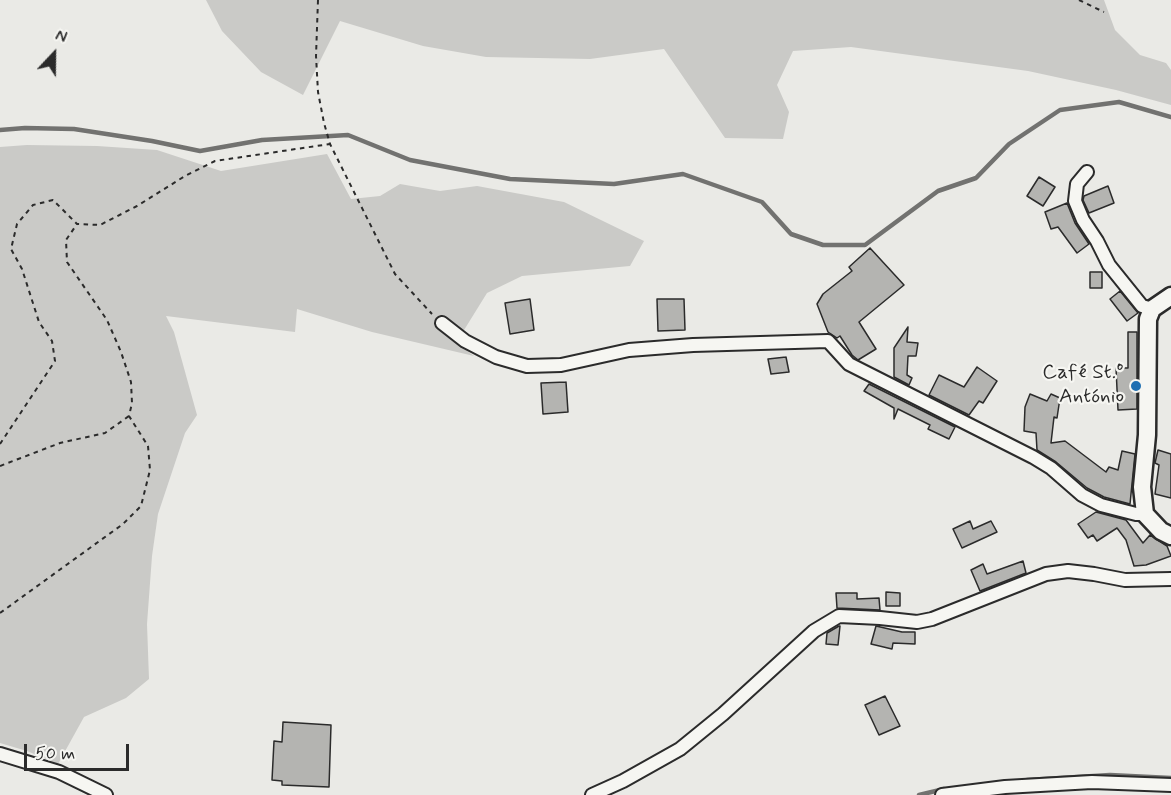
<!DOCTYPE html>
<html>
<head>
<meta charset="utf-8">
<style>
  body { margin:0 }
  #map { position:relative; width:1171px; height:795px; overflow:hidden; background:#eaeae6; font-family:Mynerve,sans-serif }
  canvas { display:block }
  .north { position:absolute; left:24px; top:24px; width:60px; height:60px; -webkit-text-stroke:4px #f6f6f2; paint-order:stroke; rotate:22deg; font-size:16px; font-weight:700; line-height:24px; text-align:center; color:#2b2b2b }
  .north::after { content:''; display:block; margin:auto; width:21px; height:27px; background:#2b2b2b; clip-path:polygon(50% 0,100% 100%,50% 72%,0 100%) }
  .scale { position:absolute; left:24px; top:744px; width:105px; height:27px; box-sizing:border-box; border:3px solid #2b2b2b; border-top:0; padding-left:8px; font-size:18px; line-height:21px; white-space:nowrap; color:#2b2b2b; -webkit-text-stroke:4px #f6f6f2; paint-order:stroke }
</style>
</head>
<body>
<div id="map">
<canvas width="1171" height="795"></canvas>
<div class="north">N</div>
<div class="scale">50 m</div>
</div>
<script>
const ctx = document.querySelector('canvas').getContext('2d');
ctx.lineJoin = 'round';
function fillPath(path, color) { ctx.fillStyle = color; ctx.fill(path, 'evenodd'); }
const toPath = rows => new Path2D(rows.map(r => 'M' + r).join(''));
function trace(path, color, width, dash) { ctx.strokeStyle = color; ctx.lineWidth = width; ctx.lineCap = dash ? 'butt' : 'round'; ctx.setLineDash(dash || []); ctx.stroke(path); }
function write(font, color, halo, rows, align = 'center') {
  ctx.font = font + ' Mynerve,sans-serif'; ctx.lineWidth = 4.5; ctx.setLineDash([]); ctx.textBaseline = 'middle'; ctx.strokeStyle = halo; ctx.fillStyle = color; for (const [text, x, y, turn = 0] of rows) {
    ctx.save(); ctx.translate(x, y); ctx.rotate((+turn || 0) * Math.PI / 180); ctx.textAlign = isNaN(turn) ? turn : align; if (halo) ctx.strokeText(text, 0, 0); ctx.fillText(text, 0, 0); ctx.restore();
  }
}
fillPath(toPath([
  [206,0,1104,0,1115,30,1140,55,1166,63,1171,70,1171,105,1116,90,1028,71,851,47,793,51,777,85,789,112,783,139,725,138,664,49,590,59,486,57,423,46,340,21,303,95,261,72,222,31],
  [27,145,97,146,157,150,221,171,327,154,351,199,380,196,400,184,440,191,477,186,564,202,644,241,630,266,522,276,487,293,456,343,474,356,372,332,297,309,295,332,166,316,174,332,197,415,185,433,158,514,152,556,147,624,149,679,126,698,84,717,58,764,27,751,0,743,0,147]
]), '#cacac7');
trace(toPath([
  [0,130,25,128,74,129,152,141,200,151,262,140,348,135,410,160,510,179,614,184,683,174,762,202,791,234,823,245,865,245,938,191,976,178,1009,144,1060,110,1119,102,1171,117],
  [1027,780,1110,775,1171,778],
  [919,795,944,789]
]), '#727270', 4.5);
const building = toPath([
  [1039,177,1055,187,1043,206,1027,196,1039,177],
  [1108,186,1114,203,1089,213,1083,200,1084,196,1108,186],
  [1067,203,1075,223,1089,244,1077,253,1058,227,1051,229,1045,212,1067,203],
  [870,248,904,285,859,322,876,349,858,360,852,355,840,336,837,338,828,332,817,304,823,294,852,271,849,267,870,248],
  [1090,272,1102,272,1102,288,1090,288,1090,272],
  [1120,291,1138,313,1127,321,1110,299,1120,291],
  [530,299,534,330,510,334,505,303,530,299],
  [657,299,684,299,685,330,658,331,657,299],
  [908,327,907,342,918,343,916,356,908,356,907,375,912,378,909,385,894,377,894,348,908,327],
  [1128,332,1137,332,1137,409,1118,410,1116,368,1128,368,1128,332],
  [786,357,789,372,771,374,768,359,786,357],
  [977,367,997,381,983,403,979,401,969,415,929,395,939,375,964,387,977,367],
  [566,382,568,412,543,414,541,383,566,382],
  [869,384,955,427,949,439,928,429,930,425,898,409,894,419,894,408,864,391,869,384],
  [1030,394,1047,401,1051,394,1060,398,1057,418,1054,417,1051,443,1065,441,1106,472,1109,467,1118,470,1122,451,1135,454,1130,504,1104,497,1087,488,1056,462,1037,450,1036,433,1024,431,1025,407,1030,394],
  [1158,450,1171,454,1171,498,1155,494,1159,465,1155,463,1158,450],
  [1096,512,1126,520,1143,543,1150,535,1167,546,1171,556,1146,565,1134,566,1126,540,1117,528,1097,541,1093,535,1088,538,1078,524,1096,512],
  [970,521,973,529,991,521,997,532,962,548,953,529,970,521],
  [1023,561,1026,573,980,591,971,570,983,564,987,574,1023,561],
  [886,592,900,593,900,606,886,606,886,592],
  [836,593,857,593,857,599,879,598,880,610,837,608,836,593],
  [839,626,840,626,838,645,826,644,827,633,839,626],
  [876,626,902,632,915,632,915,644,893,643,892,649,871,644,876,626],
  [885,696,900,726,879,735,865,705,885,696],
  [283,722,331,725,329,787,282,785,282,781,272,780,274,741,282,742,283,722]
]);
fillPath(building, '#b4b4b1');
trace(building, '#2b2b2b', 1.5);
const street = toPath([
  [1087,172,1077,184,1075,201,1083,220,1097,241,1109,265,1142,306,1152,309],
  [442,323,465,341,496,357,527,366,561,365,629,350,693,345,828,341,849,364,1033,457,1051,468,1082,495,1101,505,1136,514,1145,514],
  [0,754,59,772,106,795],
  [592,795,623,781,680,749,723,714,814,631,839,616,880,618,917,622,932,619,1046,574,1068,571,1094,574,1125,580,1171,579],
  [942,795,1005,787,1092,782,1171,785]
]);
const secondary = toPath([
  [1171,296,1152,309,1148,319,1147,435,1142,487,1145,514,1161,531,1171,536]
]);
trace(street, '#2b2b2b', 16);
trace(secondary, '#2b2b2b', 21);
trace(toPath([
  [318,0,316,56,318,92,324,123,330,144,395,274,432,314],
  [1079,0,1104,12],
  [0,444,55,361,52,341,39,322,22,269,11,249,17,224,33,205,53,200,77,224,100,225,137,206,185,176,215,161,330,144],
  [0,466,60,443,105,433,129,416],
  [0,613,123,524,141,506,150,470,148,446,129,416,132,403,131,382,121,352,107,320,67,262,66,240,77,224]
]), '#2b2b2b', 2, [4.5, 4.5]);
trace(street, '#f6f6f2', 12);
trace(secondary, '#f6f6f2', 16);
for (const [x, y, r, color] of [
  [1136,386,6,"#1f6fb2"]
]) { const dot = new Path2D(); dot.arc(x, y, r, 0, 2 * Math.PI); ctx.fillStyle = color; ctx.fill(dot); trace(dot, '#f6f6f2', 2); }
write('21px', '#2b2b2b', '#f6f6f2', [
  ["Café St.º",1124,374],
  ["António",1124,398]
], 'right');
</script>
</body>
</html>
